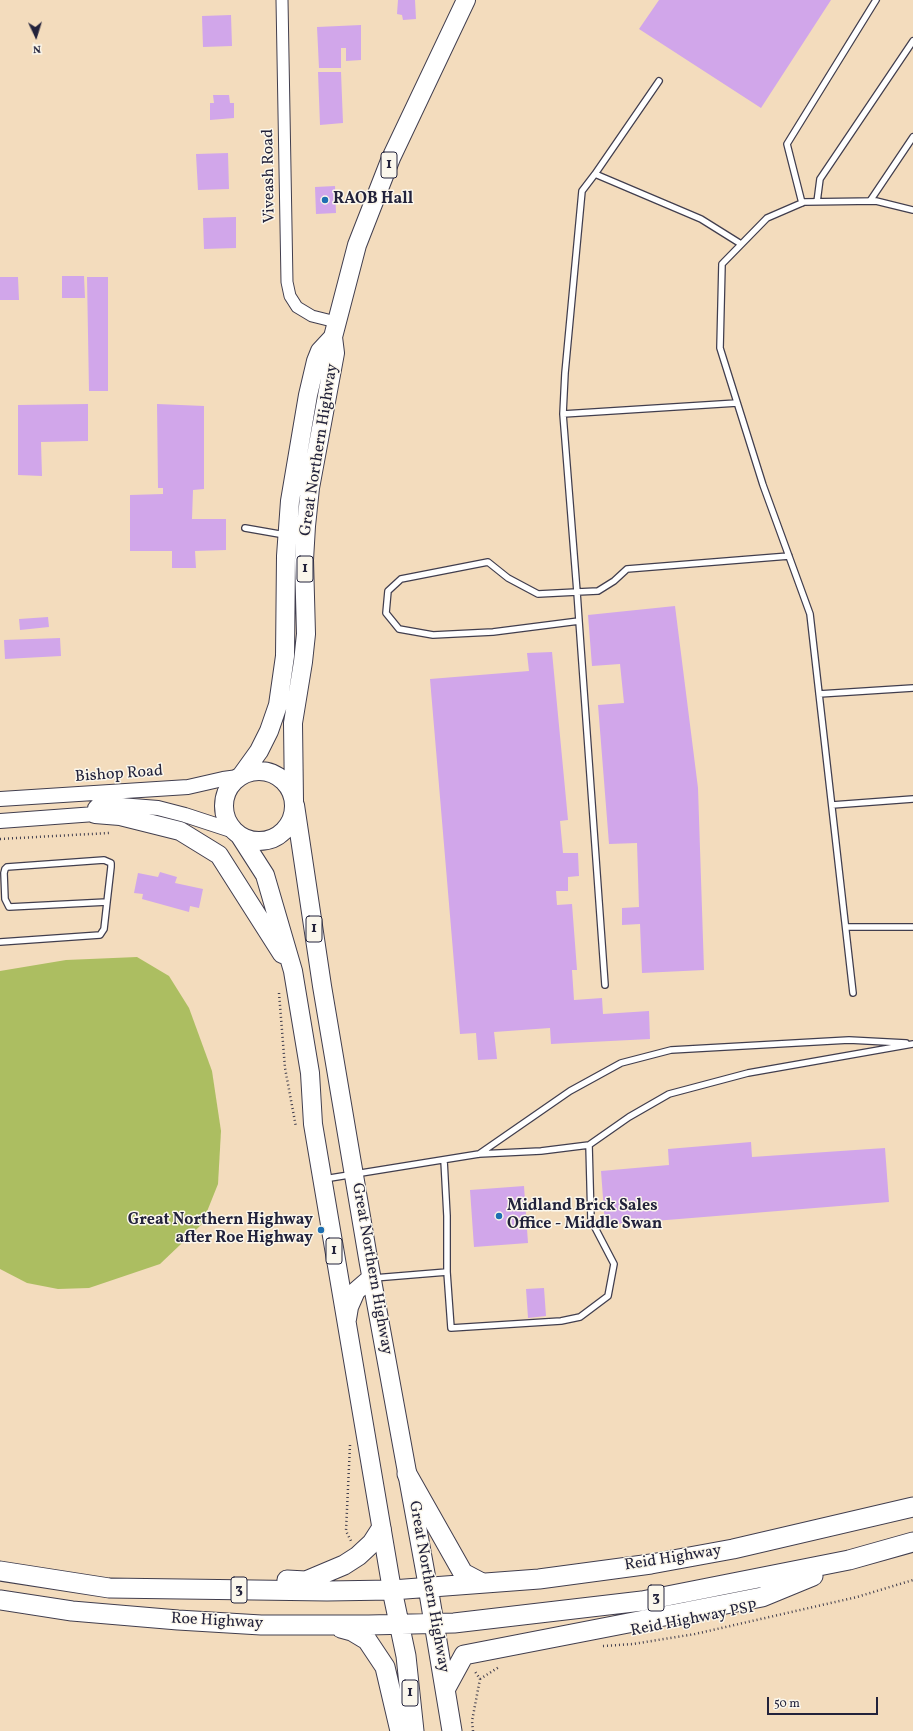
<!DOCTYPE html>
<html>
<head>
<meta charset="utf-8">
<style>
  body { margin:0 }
  #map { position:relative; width:913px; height:1731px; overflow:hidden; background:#f3dcbd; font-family:Vollkorn,serif }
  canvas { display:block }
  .north { position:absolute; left:16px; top:16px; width:40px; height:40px; -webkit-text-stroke:3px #fbf7ec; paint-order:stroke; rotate:176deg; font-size:11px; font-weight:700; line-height:16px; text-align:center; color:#22223b }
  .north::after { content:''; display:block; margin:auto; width:14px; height:18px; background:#22223b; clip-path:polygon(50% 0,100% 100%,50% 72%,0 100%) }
  .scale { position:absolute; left:767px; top:1697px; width:111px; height:18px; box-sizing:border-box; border:2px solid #22223b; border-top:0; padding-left:5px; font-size:12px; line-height:14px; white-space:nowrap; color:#22223b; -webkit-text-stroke:3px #fbf7ec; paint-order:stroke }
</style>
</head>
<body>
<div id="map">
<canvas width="913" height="1731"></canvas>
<div class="north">N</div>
<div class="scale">50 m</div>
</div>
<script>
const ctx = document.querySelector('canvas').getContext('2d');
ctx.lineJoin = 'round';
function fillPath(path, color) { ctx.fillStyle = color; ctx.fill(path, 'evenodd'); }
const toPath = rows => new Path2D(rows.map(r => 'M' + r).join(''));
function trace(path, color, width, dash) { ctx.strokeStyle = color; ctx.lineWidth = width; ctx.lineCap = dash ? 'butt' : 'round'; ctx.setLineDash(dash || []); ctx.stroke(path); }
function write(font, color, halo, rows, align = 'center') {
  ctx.font = font + ' Vollkorn,serif'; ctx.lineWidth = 3; ctx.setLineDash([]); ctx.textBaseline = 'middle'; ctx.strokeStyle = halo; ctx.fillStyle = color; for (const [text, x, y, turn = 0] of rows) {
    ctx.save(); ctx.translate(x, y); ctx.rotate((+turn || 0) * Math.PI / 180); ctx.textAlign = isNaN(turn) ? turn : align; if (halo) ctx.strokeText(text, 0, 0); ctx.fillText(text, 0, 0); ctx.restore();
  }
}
fillPath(toPath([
  [137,957,169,976,189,1008,212,1071,221,1131,218,1184,202,1224,160,1264,89,1288,58,1289,27,1283,0,1269,0,971,66,960]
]), '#acbe61');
fillPath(toPath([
  [398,0,415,0,416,19,403,20,402,15,397,14],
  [659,0,831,0,761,108,639,29],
  [231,15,232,46,203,47,202,16],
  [361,25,361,60,346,61,346,48,341,48,341,68,319,68,317,27],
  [318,72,341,72,343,123,320,125],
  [213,95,229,95,230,103,234,103,234,118,210,120,210,103,214,103],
  [228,153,229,189,198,190,196,154],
  [335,186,336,213,316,214,315,187],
  [236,217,236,248,204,249,203,218],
  [62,276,84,276,85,298,62,298],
  [0,277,18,277,19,300,0,300],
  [87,277,108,277,108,391,89,391],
  [88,404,88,441,41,442,42,476,18,475,18,405],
  [157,404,204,406,204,489,193,490,192,519,226,519,226,550,195,551,196,568,172,568,172,551,130,551,130,495,163,494,163,488,158,488],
  [675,606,698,788,704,970,642,973,640,924,622,925,622,908,639,907,637,843,609,844,598,705,624,703,620,664,592,666,588,615],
  [48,617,49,627,20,630,19,619],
  [60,638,61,656,5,659,4,640],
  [552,652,568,820,560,821,563,853,578,853,579,876,568,877,568,891,556,891,557,905,572,904,577,970,572,970,574,1000,602,998,603,1014,649,1011,650,1039,551,1044,550,1028,494,1032,497,1059,478,1060,476,1033,460,1034,430,679,529,671,527,653],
  [160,872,177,877,175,883,203,889,199,908,190,906,189,912,142,899,143,894,134,893,138,873,158,877],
  [751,1142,752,1157,885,1148,889,1202,605,1225,601,1171,669,1165,668,1149],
  [524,1186,528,1243,474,1247,470,1190],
  [544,1288,546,1316,528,1318,526,1289]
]), '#d1a6ea');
const service = toPath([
  [659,81,595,174,701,219,741,244],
  [870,201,913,137],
  [817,202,820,179,913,41],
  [802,203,787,144,876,0],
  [737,403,563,414,577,592,598,591,614,581,627,569,789,556],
  [563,414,565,373,582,191,595,174],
  [245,528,285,535],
  [579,621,493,632,433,635,399,629,386,613,388,591,401,579,488,562,508,578,538,594,577,592,579,621,605,985],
  [819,694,913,688],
  [832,805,913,799],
  [846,927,913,927],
  [0,942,100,935,104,929,107,902,111,867,111,863,104,860,7,867,5,869,4,873,5,899,9,907,107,902],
  [853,993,810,614,763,485,720,348,722,264,767,218,804,202,876,201,913,210],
  [479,1154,570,1091,621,1063,671,1050,849,1040,906,1043],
  [324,1179,479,1154,541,1151,589,1145,629,1117,669,1094,748,1073,913,1044],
  [447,1272,451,1328,561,1321,580,1317,608,1296,614,1264,591,1220,589,1145],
  [374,1278,447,1272,447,1216,444,1160]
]);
const minor = toPath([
  [282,0,287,282,290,296,297,307,312,316,336,322]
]);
const tertiary = toPath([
  [0,799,188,787,223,779,238,777],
  [0,821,95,814,95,808,98,805,120,805,158,808,185,815,234,831]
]);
const primary = toPath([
  '224 806a35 35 0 1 1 70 0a35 35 0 1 1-70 0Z',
  [241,776,259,751,269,731,278,705,285,656,286,556,290,501,308,395,316,361,320,351,333,337],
  [294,801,293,723,303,662,306,634,304,560,306,526,310,488,335,353,333,337,357,245,391,158,466,0],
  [295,805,322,986,369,1264,428,1587],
  [95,814,120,816,180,831,219,855,282,954],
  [240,836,265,875,293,971,310,1073,313,1124,392,1590],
  [347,1319,349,1307,356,1291,371,1278]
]);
const trunk = toPath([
  [407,1474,463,1573,482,1583],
  [0,1571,109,1588,327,1591,392,1590,539,1579,651,1564,733,1549,913,1507],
  [287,1580,306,1581,344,1565,358,1556,372,1543,381,1529],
  [428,1587,452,1731],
  [392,1590,406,1656,414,1731],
  [0,1600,72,1611,178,1620,261,1625,369,1625,454,1623,642,1601,849,1560,913,1542],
  [341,1628,352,1631,367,1640,385,1667,400,1731],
  [446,1688,464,1655,762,1597,813,1576]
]);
trace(service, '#413e4e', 8);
trace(minor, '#413e4e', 13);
trace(tertiary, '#413e4e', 16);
trace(primary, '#413e4e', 20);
trace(trunk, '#413e4e', 21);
trace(toPath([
  [0,839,109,833],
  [279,993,285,1068,296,1127],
  [350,1445,346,1531,351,1541],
  [603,1646,633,1644,695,1634,857,1597,913,1580],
  [480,1679,499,1667],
  [473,1731,472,1721,480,1679,474,1670]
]), '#413e4e', 2.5, [1, 3]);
trace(service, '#fff', 5.5);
trace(minor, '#fff', 11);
trace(tertiary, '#fff', 14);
trace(primary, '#fff', 18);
trace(trunk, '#fff', 19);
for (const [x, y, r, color] of [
  [325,200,4,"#1f6fb2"],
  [499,1216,4,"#1f6fb2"],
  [321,1230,4,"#1f6fb2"]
]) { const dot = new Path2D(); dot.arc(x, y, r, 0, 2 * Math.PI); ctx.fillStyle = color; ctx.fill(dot); trace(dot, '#fbf7ec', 1.5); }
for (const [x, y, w] of [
  [389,165,16],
  [305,569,16],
  [314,929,16],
  [334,1251,16],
  [239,1590,16],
  [656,1598,16],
  [410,1693,16]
]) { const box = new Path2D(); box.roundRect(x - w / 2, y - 13, w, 26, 3); ctx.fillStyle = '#fbf7ec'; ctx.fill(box); trace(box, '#22223b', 1); }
write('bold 15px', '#22223b', null, [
  ["1",389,165],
  ["1",305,569],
  ["1",314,929],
  ["1",334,1251],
  ["3",239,1590],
  ["3",656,1598],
  ["1",410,1693]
]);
write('16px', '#22223b', '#fbf7ec', [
  ["Viveash Road",270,176,-91],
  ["Great Northern Highway",320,450,-81],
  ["Bishop Road",119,775,-4],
  ["Great Northern Highway",371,1269,80],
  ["Reid Highway",673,1559,-9],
  ["Great Northern Highway",428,1587,80],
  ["Reid Highway PSP",694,1620,-11],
  ["Roe Highway",217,1622,3]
]);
write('bold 16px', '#22223b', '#fbf7ec', [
  ["RAOB Hall",333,200],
  ["Midland Brick Sales",507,1207],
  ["Office - Middle Swan",507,1225],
  ["Great Northern Highway",313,1221,"right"],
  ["after Roe Highway",313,1239,"right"]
], 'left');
</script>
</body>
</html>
